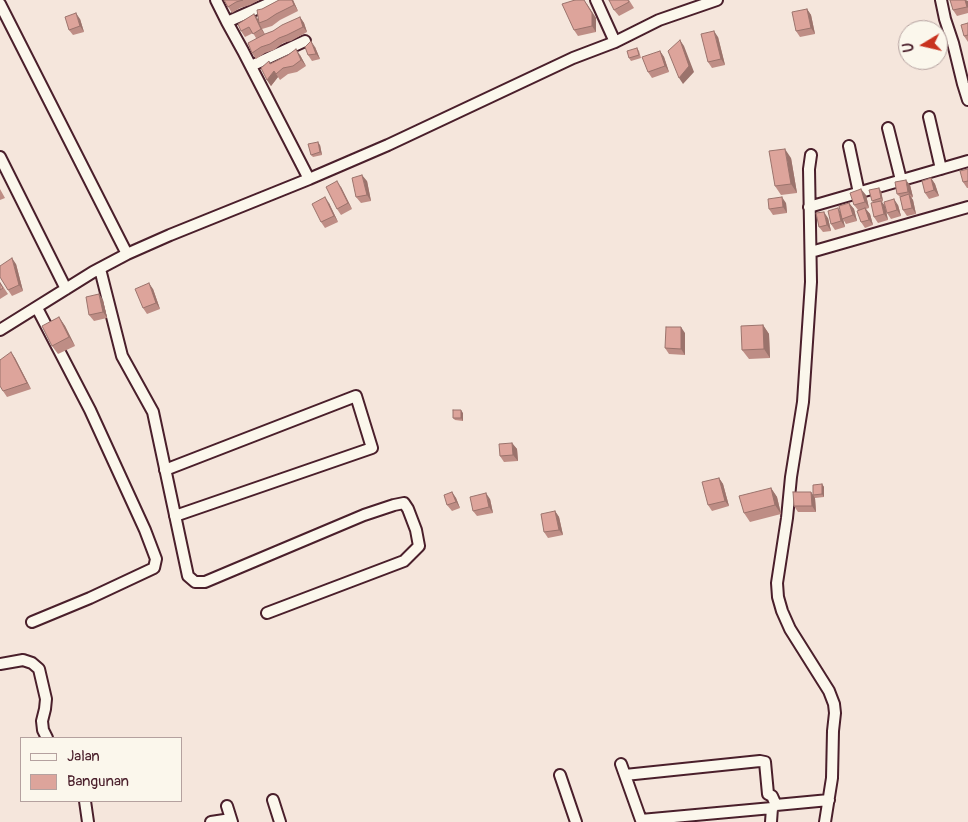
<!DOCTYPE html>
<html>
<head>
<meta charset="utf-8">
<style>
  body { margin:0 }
  #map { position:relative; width:968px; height:822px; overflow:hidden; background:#f5e6dc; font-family:Pangolin,sans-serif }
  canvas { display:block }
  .legend { position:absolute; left:20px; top:737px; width:162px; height:65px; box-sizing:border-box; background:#fbf7ec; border:1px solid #b4a19f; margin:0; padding:6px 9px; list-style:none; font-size:15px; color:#4a1f2b }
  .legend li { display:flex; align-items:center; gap:10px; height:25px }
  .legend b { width:25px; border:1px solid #b4a19f }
  .north { position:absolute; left:898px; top:20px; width:50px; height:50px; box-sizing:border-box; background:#fbf7ec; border:1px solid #b4a19f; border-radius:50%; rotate:261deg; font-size:14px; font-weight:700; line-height:20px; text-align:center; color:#4a1f2b }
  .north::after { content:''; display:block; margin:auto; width:18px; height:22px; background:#c8321e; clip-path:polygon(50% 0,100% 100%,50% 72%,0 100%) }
</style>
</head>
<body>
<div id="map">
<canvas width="968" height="822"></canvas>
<ul class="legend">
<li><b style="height:6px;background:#fbf7ec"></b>Jalan</li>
<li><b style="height:14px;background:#dda49b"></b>Bangunan</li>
</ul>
<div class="north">U</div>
</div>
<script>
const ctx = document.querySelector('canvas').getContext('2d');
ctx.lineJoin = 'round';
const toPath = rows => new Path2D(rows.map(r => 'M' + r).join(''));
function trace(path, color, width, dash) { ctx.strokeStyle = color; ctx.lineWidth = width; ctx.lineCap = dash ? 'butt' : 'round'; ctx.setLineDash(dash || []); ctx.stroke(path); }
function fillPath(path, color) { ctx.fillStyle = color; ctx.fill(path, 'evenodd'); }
const minor = toPath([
  [216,0,227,22,243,51,309,179],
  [596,0,615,42],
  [941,0,945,19,953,43,963,84,968,100],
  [0,4,127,254],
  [227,22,277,0],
  [251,66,305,41],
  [929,117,941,169],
  [888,128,901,180],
  [849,146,859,193],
  [811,155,809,169,811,282,803,402,791,477,787,518,777,583,778,597,782,611,790,629,829,691,834,704,835,713,833,731,832,778,825,822],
  [0,157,66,289],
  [809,207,968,161],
  [811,252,968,207],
  [100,269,122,356,153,412,188,576,195,582,205,582,364,515,394,505,404,503,408,509,416,530,419,546,404,561,267,613],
  [0,330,93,272,127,254,170,235,309,179,388,145,573,58,615,42,659,20,717,0],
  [165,470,356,396,372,448,175,516],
  [32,622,90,598,154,568,156,559,145,530,90,410,37,308],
  [0,664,23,660,32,663,39,669,46,699,45,709,42,721,43,730,47,738],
  [621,764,641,820,772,808,776,805,829,800],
  [560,775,576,822],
  [625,775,760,761,765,762,768,794,772,796,776,805],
  [273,800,280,822],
  [85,801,88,822],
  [227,806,232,822],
  [211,822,231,819],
  [771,822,772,808]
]);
trace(minor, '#4a1f2b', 14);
trace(minor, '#fbf7ec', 10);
fillPath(toPath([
  [224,0,259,0,250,5,240,8,232,13],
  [279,0,293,0,298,11,280,20,272,26,262,29,265,34,273,31,300,17,304,23,307,32,291,41,283,43,274,50,265,53,256,59,252,53,256,38,253,33,245,37,241,31,258,20,262,9],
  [629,0,634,8,619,16,614,10],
  [965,0,968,1,968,13,957,16,953,10],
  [587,4,596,18,596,32,578,36,574,30],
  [807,9,811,15,815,34,800,37,796,31],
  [80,19,84,32,73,35,69,30],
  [968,23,968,42,964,36],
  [718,37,725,65,712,68,708,62],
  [315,47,320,59,312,61,308,55],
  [637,48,639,51,641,58,631,61,629,58],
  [660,51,664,57,669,72,652,78,648,72],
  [300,55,306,66,297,72,288,74,280,80,278,77,271,86,267,80,271,63],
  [320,145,322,155,313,157,311,155],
  [791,158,797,193,781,195,775,186],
  [968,169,968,188,967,188,963,182],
  [931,178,935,184,939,196,929,199,925,193],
  [367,181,371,201,361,203,356,197],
  [910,185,913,197,911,198,913,200,916,214,907,216,903,210,900,197,897,194],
  [341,187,352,209,341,215,337,209],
  [0,189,5,198,0,200],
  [881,191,883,201,882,202,885,206,888,220,878,223,874,217,873,202,872,201],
  [866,195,869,208,866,209,870,214,873,225,865,228,861,222,858,210,854,205],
  [329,203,338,222,325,228,321,222],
  [786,203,787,213,773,215,769,209],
  [849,203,854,209,857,221,846,224,843,219,845,227,835,230,831,224],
  [898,205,901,216,891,219,887,213],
  [828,218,831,231,823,232,819,227],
  [16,264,23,291,12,296,8,290],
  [0,282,8,294,0,299],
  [153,289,160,309,147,314,143,308],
  [99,294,103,300,107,318,94,321,89,315],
  [59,317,65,326,75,346,58,354,52,346],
  [763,325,769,334,770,358,749,359,742,350],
  [685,333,685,355,669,354,665,348],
  [11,352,15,358,31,389,7,397,3,391],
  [463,413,463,421,455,420,453,418],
  [512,443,517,449,518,461,504,462,500,456],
  [719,478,723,484,729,506,712,511,708,505],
  [822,484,824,487,824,497,815,498,816,512,798,512,794,506,811,492,813,495],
  [771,488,777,497,781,514,750,522,744,513],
  [452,492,456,498,460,508,452,511,447,505],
  [490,499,493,513,477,516,473,511],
  [555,511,559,517,563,535,548,538,544,532]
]), '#be8d85');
fillPath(toPath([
  [292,0,293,0,298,11,294,5],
  [584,0,596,18,596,32,592,26],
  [965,0,968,1,968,8,967,7],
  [807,9,811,15,815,34,811,28],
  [76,13,80,19,84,32,80,26],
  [254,14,258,19,259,23,265,35,261,29],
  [300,17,304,23,307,32,303,27],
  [714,31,718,37,725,65,721,59],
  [680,40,684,46,694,72,683,84,679,78],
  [311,41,315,47,320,59,316,54],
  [296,49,300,55,306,66,301,60],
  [660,51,664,57,669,72,665,66],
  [274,71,278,77,271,86,267,80],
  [318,142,320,145,322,155,320,152],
  [785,149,791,158,797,193,791,184],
  [362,175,367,181,371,201,367,195],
  [931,178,935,184,939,196,934,190],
  [906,180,910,185,913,197,908,192],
  [337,181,341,187,352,209,348,203],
  [879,188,881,191,883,201,881,198],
  [861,189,866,195,869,208,865,202],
  [909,194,913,200,916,214,912,208],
  [325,197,329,203,338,222,334,216],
  [782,197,786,203,787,213,783,207],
  [894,199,898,205,901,216,897,210],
  [881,201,885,206,888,220,884,214],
  [849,203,854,209,857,221,853,215],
  [838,208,842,214,845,227,841,221],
  [865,208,870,214,873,225,869,220],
  [824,212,828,218,831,231,827,225],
  [12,258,16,264,23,291,19,285],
  [149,283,153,289,160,309,156,303],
  [99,294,103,300,107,318,103,312],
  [59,317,65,326,75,346,69,337],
  [763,325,769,334,770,358,764,349],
  [681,327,685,333,685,355,681,349],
  [11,352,15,358,31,389,27,383],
  [461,410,463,413,463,421,461,418],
  [512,443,517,449,518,461,513,455],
  [719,478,723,484,729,506,725,501],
  [822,484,824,487,824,497,822,494],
  [771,488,777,497,781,514,775,505],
  [452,492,456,498,460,508,456,502],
  [811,492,815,498,816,512,812,506],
  [486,493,490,499,493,513,489,507],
  [555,511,559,517,563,535,559,530]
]), '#9b736c');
const building = toPath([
  [224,0,243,0,236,2,228,7,224,0],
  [279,0,292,0,294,5,276,14,267,20,259,23,257,10,262,9,279,0],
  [575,0,584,0,592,13,592,26,574,30,562,4,575,0],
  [609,0,628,0,629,2,614,10,609,0],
  [950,0,965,0,967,7,953,10,950,0],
  [807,9,811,28,796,31,792,12,807,9],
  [76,13,80,26,69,30,65,17,76,13],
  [254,14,261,29,253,34,249,27,241,31,238,24,254,14],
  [300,17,303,27,287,35,279,38,270,44,261,47,252,53,248,43,265,34,273,31,282,25,300,17],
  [968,23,968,35,964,36,961,25,968,23],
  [714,31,721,59,708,62,701,34,714,31],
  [680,40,689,66,679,78,668,51,680,40],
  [311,41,316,54,308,55,305,47,311,41],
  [637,48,639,55,629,58,627,51,637,48],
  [296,49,301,60,293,66,283,68,276,74,274,71,267,80,261,68,269,61,270,64,288,55,296,49],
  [660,51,665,66,648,72,642,57,660,51],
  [318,142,320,152,311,155,308,144,318,142],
  [785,149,791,184,775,186,769,151,785,149],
  [968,169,968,181,963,182,960,171,968,169],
  [362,175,367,195,356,197,352,178,362,175],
  [931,178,934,190,925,193,922,181,931,178],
  [906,180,908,192,897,194,895,182,906,180],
  [337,181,348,203,337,209,326,187,337,181],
  [879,188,881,198,872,201,869,190,879,188],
  [861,189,865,202,854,205,850,193,861,189],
  [909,194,912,208,903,210,900,197,909,194],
  [325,197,334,216,321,222,312,204,325,197],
  [782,197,783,207,769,209,768,199,782,197],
  [894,199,897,210,887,213,884,202,894,199],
  [881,201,884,214,874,217,871,203,881,201],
  [849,203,853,215,842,219,839,206,849,203],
  [838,208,841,221,831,224,828,211,838,208],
  [865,208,869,220,861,222,857,211,865,208],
  [824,212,827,225,819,227,816,213,824,212],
  [12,258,19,285,8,290,0,277,0,266,12,258],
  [0,283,3,288,0,290,0,283],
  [149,283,156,303,143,308,135,289,149,283],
  [99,294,103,312,89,315,86,297,99,294],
  [59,317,69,337,52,346,42,326,59,317],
  [763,325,764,349,742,350,741,326,763,325],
  [666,327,681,327,681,349,665,348,666,327],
  [11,352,27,383,3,391,0,386,0,360,11,352],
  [453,410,461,410,461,418,453,418,453,410],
  [512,443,513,455,500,456,499,444,512,443],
  [719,478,725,501,708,505,702,482,719,478],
  [822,484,822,494,813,495,813,485,822,484],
  [771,488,775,505,744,513,739,496,771,488],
  [452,492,456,502,447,505,444,495,452,492],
  [793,492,811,492,812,506,794,506,793,492],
  [486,493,489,507,473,511,470,497,486,493],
  [555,511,559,530,544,532,541,514,555,511]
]);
fillPath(building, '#dda49b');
trace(building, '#9b736c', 1);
</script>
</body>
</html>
